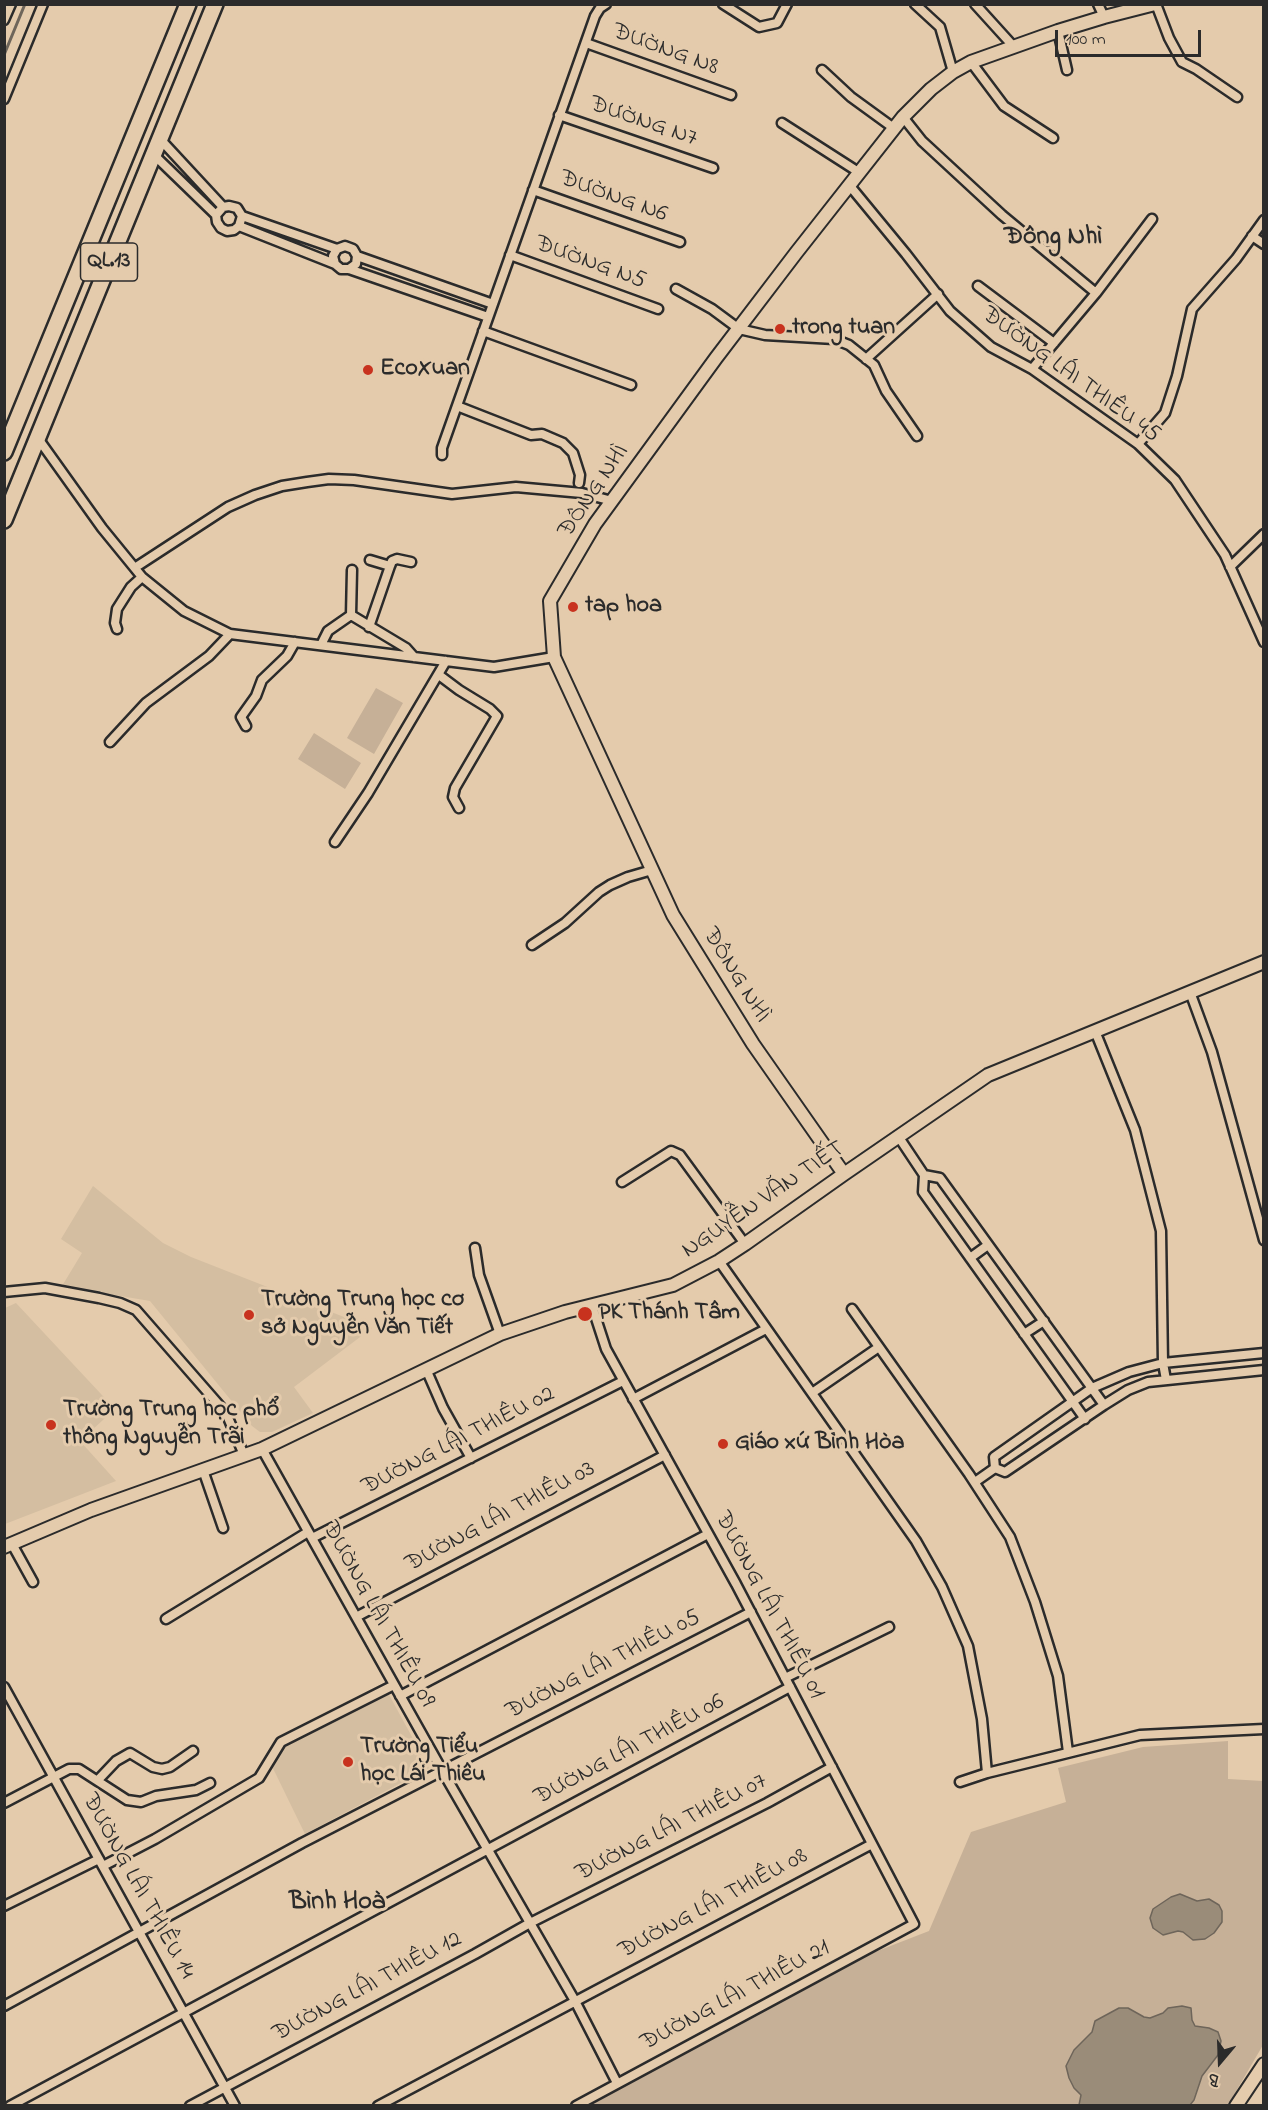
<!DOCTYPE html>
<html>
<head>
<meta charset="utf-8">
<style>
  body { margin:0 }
  #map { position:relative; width:1268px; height:2110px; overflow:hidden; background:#e4cbac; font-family:"Indie Flower",sans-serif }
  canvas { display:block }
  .frame { position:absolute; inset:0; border:6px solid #2b2b2b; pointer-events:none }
  .north { position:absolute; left:1190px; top:2032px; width:60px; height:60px; -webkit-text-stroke:4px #e4cbac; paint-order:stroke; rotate:199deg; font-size:16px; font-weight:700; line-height:24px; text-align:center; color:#2b2b2b }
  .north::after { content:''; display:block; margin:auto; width:21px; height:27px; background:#2b2b2b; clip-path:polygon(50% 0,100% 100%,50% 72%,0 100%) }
  .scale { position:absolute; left:1055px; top:30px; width:146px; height:27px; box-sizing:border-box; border:3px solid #2b2b2b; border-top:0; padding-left:8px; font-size:18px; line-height:21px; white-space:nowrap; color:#2b2b2b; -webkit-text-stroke:4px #e4cbac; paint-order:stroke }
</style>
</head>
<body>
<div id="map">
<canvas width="1268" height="2110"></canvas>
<div class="frame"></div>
<div class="north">B</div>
<div class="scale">100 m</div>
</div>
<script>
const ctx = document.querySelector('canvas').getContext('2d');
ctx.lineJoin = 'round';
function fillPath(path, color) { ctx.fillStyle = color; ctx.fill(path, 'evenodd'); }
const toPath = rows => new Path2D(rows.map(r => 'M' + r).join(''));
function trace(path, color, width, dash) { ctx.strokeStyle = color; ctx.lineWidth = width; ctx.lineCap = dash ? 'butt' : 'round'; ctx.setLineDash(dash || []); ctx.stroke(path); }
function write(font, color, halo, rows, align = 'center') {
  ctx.font = font + ' "Indie Flower",sans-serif'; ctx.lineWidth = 6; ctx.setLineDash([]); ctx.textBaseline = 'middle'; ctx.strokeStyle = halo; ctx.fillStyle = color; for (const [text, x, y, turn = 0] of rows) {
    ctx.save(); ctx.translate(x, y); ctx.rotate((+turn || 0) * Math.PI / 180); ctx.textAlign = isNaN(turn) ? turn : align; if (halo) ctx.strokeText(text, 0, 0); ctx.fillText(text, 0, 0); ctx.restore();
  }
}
fillPath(toPath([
  [93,1186,163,1243,191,1257,372,1328,294,1387,313,1413,272,1432,260,1432,252,1426,150,1301,62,1286,82,1253,61,1239],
  [16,1303,115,1409,80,1441,116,1481,5,1524,5,1308],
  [387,1691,429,1768,305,1834,267,1756]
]), '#d4bea1');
fillPath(toPath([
  [376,688,403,703,374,754,347,738],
  [314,733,361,763,345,789,298,759],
  [1228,1741,1228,1779,1263,1781,1263,2045,1228,2105,587,2106,862,1957,929,1931,971,1832,1066,1802,1058,1768,1143,1747]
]), '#c6b097');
const water = toPath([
  [1180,1894,1197,1901,1209,1899,1219,1905,1222,1911,1222,1922,1214,1933,1205,1939,1193,1940,1183,1932,1178,1931,1163,1935,1153,1928,1150,1918,1153,1909,1171,1897,1180,1894],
  [1182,2006,1191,2008,1192,2020,1195,2026,1209,2028,1218,2032,1221,2041,1218,2055,1202,2076,1194,2100,1190,2105,1079,2105,1081,2095,1074,2088,1069,2078,1066,2066,1074,2050,1092,2032,1095,2021,1119,2008,1128,2008,1144,2017,1150,2018,1163,2013,1168,2008,1182,2006]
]);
fillPath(water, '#9a8c79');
trace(water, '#6e655a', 1.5);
trace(toPath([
  [4,55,25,4]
]), '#6e655a', 3);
const street = toPath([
  [723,4,759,27,777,23,787,4],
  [915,4,940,27,953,72],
  [975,4,1014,47],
  [1098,4,1104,17],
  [1156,4,1169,38,1182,62,1196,69,1237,97],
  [4,20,11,4],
  [1058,31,1067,70],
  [586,43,731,95],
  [971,62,1004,106,1053,138],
  [822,70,851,97,895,129],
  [4,99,43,4],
  [559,115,713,168],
  [903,117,922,141,1002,215,1096,293],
  [782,123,860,173],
  [160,139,223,207],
  [153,154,216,215],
  [850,186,906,254,950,311,991,347,1032,369,1138,444,1175,480,1225,555,1264,642],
  [533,190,680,242],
  [242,216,337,249],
  [239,226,242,216,237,208,229,206,223,207,216,215,217,222,221,228,227,231,234,230,239,226,335,264],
  [1252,236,1264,244],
  [510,255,658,309],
  [357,256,493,304],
  [349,269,356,264,357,256,353,249,345,246,337,249,333,256,335,264,341,269,349,269,488,317],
  [978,286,1054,343],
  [676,289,712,309,739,329,765,335,834,339,849,345,874,365,886,391,917,436],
  [483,331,631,385],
  [866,359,938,294],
  [1032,369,1096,293,1152,219],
  [457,406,531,435,542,434,563,443,573,453,580,475,579,483],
  [37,437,102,528,142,577,184,611,230,634,494,667,554,657],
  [1138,444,1165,413,1177,376,1192,309,1236,259,1264,220],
  [442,455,442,448,595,16,600,8,606,4],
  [370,560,390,566,392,561,397,559,411,562],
  [136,567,228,507,255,495,282,486,307,482,329,479,354,480,452,494,516,487,582,493,612,501],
  [1230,567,1264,534],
  [351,615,406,648,414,657],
  [369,627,390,566],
  [117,629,115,623,117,609,131,587,142,577],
  [321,645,328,631,351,615,352,570],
  [439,675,459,690,490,709,497,716,455,788,453,797,459,808],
  [246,726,241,717,256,696,262,680,287,656,295,642],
  [110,742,146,703,209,656,230,634],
  [335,842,368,793,446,661],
  [532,945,565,923,599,892,610,885,628,877,652,870],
  [1190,992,1212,1052,1264,1240],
  [1095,1031,1135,1130,1161,1231,1163,1363,1166,1380],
  [898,1136,924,1175,923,1192,1085,1419],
  [924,1175,940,1178,1104,1405],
  [622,1182,671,1151,680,1155,745,1244],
  [475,1248,479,1275,500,1334],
  [970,1258,988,1245],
  [719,1261,916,1541,942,1587,968,1646,982,1719,987,1773],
  [4,1292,45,1288,99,1298,120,1303,136,1310,226,1413,244,1455],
  [852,1309,879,1347],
  [1024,1334,1044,1321],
  [426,1369,443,1408,471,1458],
  [812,1393,879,1347,969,1474,1010,1537,1035,1602,1058,1676,1068,1752],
  [633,1399,766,1329],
  [262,1449,443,1772,575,2001,617,2083],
  [995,1468,994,1457,1092,1388,1129,1372,1163,1363,1264,1353],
  [995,1468,1005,1472,1104,1405,1128,1390,1148,1382,1264,1370],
  [203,1470,223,1528],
  [975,1482,995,1468],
  [312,1538,623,1381],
  [12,1544,33,1582],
  [356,1617,665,1455],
  [166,1619,308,1532],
  [785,1678,889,1627],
  [4,1687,235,2106],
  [400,1696,708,1534],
  [98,1780,116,1761,130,1753,153,1767,162,1769,170,1767,193,1751],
  [960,1782,987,1773,1140,1735,1264,1729],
  [4,1803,69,1769,79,1769,127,1800,141,1802,156,1796,196,1790,210,1783],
  [103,1866,155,1839,259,1778,281,1742,394,1685],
  [4,1906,99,1859],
  [4,2006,302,1843,751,1612],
  [10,2106,790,1687],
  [190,2106,475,1954,530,1923,767,1803,832,1767],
  [378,2106,872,1844],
  [576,2106,914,1924,736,1584,606,1349,592,1306]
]);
const secondary = toPath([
  [844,1174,753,1044,673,915,554,657,550,601,595,524,716,358,796,253,903,117,931,89,953,72,971,62,1058,31,1104,17,1155,4],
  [4,1547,91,1510,262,1449,500,1334,565,1312,673,1285,719,1261,745,1244,844,1174,988,1075,1264,962],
  [1236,2106,1264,2064]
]);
const highway = toPath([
  [4,452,188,4],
  [4,520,215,4]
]);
trace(street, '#2b2b2b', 13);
trace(secondary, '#2b2b2b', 16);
trace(highway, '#2b2b2b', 20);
trace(street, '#e4cbac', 8);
trace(secondary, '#e4cbac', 12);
trace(highway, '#e4cbac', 15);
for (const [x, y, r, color] of [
  [780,329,6,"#c8321e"],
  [368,370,6,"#c8321e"],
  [573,607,6,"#c8321e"],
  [585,1314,8,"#c8321e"],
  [249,1315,6,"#c8321e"],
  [51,1425,6,"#c8321e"],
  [723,1444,6,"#c8321e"],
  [348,1762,6,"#c8321e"]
]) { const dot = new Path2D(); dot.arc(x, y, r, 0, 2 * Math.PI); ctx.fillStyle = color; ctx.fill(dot); trace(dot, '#e4cbac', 2); }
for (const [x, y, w] of [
  [109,262,57]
]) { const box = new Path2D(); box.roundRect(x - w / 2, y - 19, w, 38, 4.5); ctx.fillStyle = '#e4cbac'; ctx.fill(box); trace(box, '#2b2b2b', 1.5); }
write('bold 22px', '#2b2b2b', null, [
  ["QL.13",109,262]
]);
write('24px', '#2b2b2b', '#e4cbac', [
  ["ĐƯỜNG N8",665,51,20],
  ["ĐƯỜNG N7",643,123,19],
  ["ĐƯỜNG N6",613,198,20],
  ["ĐƯỜNG N5",590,264,20],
  ["ĐƯỜNG LÁI THIÊU 45",1070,376,36],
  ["ĐÔNG NHÌ",595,492,-56],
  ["ĐÔNG NHÌ",735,976,58],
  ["NGUYỄN VĂN TIẾT",764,1201,-34],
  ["ĐƯỜNG LÁI THIÊU 02",459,1442,-27],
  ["ĐƯỜNG LÁI THIÊU 03",501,1518,-28],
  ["ĐƯỜNG LÁI THIÊU 01",768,1606,62],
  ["ĐƯỜNG LÁI THIÊU 09",377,1615,61],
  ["ĐƯỜNG LÁI THIÊU 05",604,1666,-27],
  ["ĐƯỜNG LÁI THIÊU 06",630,1751,-28],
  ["ĐƯỜNG LÁI THIÊU 07",672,1829,-27],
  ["ĐƯỜNG LÁI THIÊU 14",137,1887,61],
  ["ĐƯỜNG LÁI THIÊU 08",714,1905,-28],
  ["ĐƯỜNG LÁI THIÊU 12",368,1988,-28],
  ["ĐƯỜNG LÁI THIÊU 21",736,1997,-28]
]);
write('bold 24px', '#2b2b2b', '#e4cbac', [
  ["trong tuan",792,329],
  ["EcoXuan",380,370],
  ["tap hoa",585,607],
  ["Trường Trung học cơ",261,1301],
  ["sở Nguyễn Văn Tiết",261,1329],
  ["PK Thánh Tâm",598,1314],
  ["Trường Trung học phổ",63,1411],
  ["thông Nguyễn Trãi",63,1439],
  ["Giáo xứ Bình Hòa",735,1444],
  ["Trường Tiểu",360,1748],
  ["học Lái Thiêu",360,1776]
], 'left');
write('bold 26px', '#2b2b2b', '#e4cbac', [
  ["Đông Nhì",1053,239],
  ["Bình Hoà",337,1904]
]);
</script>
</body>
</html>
